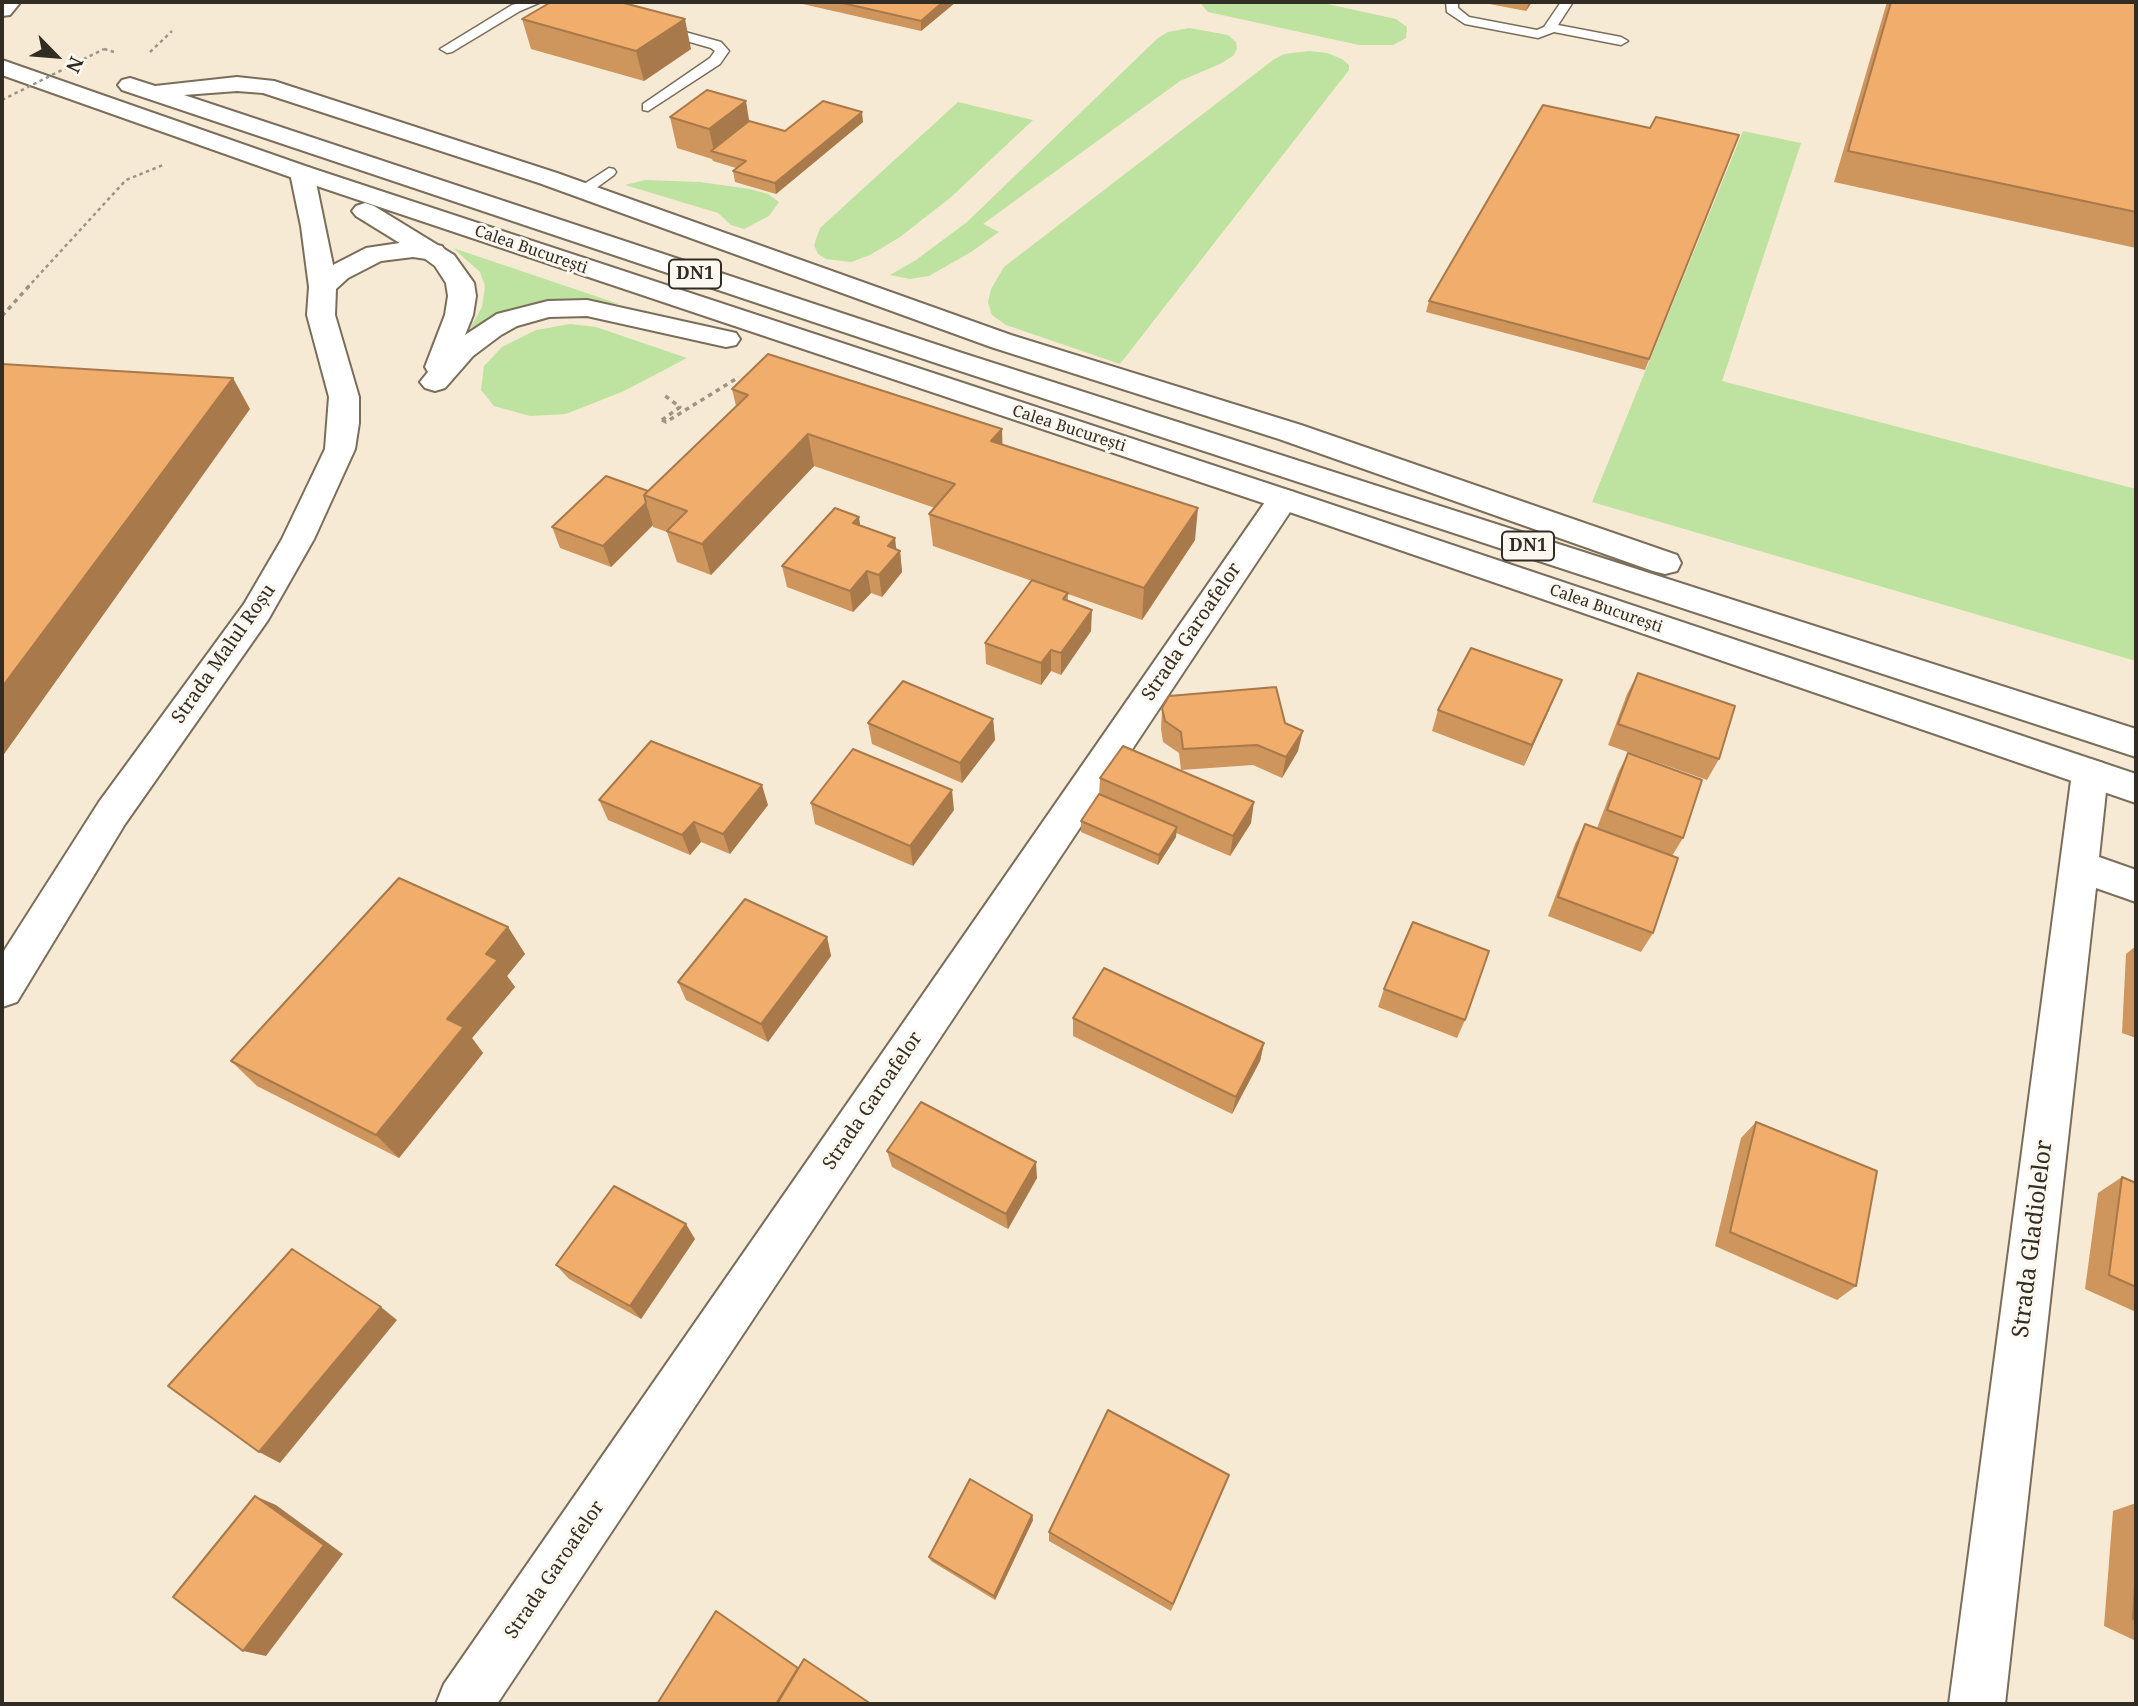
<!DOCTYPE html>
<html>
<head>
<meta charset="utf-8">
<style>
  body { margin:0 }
  #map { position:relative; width:2138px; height:1706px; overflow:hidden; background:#f7ead4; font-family:"Noto Serif",serif }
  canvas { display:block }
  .frame { position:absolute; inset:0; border:4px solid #322d24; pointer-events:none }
  .north { position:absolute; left:21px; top:21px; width:70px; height:70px; -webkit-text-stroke:5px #fdf8ef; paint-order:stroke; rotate:115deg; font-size:19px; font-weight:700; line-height:28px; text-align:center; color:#322d24 }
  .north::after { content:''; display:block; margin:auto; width:24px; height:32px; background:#322d24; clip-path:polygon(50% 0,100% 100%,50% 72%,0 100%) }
</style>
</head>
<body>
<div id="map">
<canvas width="2138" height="1706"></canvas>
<div class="frame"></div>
<div class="north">N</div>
</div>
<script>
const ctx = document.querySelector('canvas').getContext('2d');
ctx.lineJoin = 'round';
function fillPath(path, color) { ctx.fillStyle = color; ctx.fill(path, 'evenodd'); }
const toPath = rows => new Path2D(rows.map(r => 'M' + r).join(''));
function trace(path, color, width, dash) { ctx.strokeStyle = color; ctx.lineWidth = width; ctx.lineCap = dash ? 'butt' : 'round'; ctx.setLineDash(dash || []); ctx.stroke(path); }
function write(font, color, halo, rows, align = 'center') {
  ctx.font = font + ' "Noto Serif",serif'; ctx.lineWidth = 6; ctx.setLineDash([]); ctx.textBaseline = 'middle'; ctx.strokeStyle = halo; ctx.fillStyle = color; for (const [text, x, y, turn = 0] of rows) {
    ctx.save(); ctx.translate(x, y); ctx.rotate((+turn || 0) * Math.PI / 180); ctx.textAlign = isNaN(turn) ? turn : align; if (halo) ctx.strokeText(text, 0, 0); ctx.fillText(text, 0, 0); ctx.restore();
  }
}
fillPath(toPath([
  [1199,2,1318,2,1396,19,1407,27,1406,38,1393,45,1359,45,1208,12],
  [1189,28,1228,35,1236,42,1237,49,1233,56,1220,64,1180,81,983,224,999,232,971,252,929,276,910,279,890,275,916,260,967,222,1158,38,1168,32],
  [1309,51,1327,53,1342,59,1349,65,1349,70,1120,364,1006,325,992,315,988,302,991,289,1004,267,1273,60,1284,54],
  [958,102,1033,120,950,198,900,237,870,255,851,262,826,259,818,254,814,245,820,228],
  [1743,131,1801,143,1722,381,2136,489,2136,661,1592,502],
  [645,180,700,182,750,189,768,194,779,202,769,216,744,229,731,225,718,213,625,185],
  [453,248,619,304,584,301,552,302,519,308,470,328,482,307,485,286,480,272],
  [570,324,596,327,687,358,624,391,566,414,530,416,494,406,481,390,484,366,502,347,536,330]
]), '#bee29f');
const service = toPath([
  [523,2,541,2,520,11,452,52,447,53,440,49,512,5,523,2],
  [1446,2,1458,2,1458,8,1469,17,1537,30,1544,27,1561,2,1573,2,1558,25,1621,37,1628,41,1621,45,1554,32,1538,38,1465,24,1447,12,1446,2],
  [660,25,721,42,729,51,720,64,648,111,643,110,643,104,710,58,715,51,711,48,655,32,654,29,660,25],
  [609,168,614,169,616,172,614,175,588,194,578,194,576,191,578,188,609,168]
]);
const minor = toPath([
  [302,166,311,168,314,173,333,265,366,248,413,241,442,246,446,252,442,258,433,260,413,257,381,261,348,278,336,289,335,315,359,397,359,423,355,449,314,539,268,620,125,824,17,1002,2,1007,2,954,99,802,244,604,282,539,325,449,329,397,307,315,309,287,301,226,290,173,293,168,302,166],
  [1283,489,1294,492,1299,499,1294,506,497,1704,436,1704,444,1684,1272,492,1283,489],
  [2090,759,2103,763,2108,773,2099,857,2136,870,2136,902,2096,888,2005,1704,1949,1704,2072,773,2077,763,2090,759]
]);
const trunk = toPath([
  [2,2,17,2,19,4,10,15,2,16,2,2],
  [2,60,311,168,1294,492,2136,774,2136,803,1272,506,293,178,2,75,2,60],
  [237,77,274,81,557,173,1011,335,1301,425,1677,555,1681,563,1677,571,1665,574,1653,571,1279,439,991,347,539,183,263,93,237,91,184,95,959,352,2136,729,2136,757,939,364,122,90,118,85,122,80,130,78,155,86,237,77],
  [365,203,374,206,454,255,474,283,476,296,473,315,465,335,497,314,548,301,587,300,736,333,740,339,736,345,726,347,587,316,549,317,517,326,501,335,473,356,445,388,435,391,425,388,420,382,428,372,425,367,445,315,448,296,446,283,435,266,424,258,356,216,352,211,356,206,365,203]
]);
trace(service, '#7a6e5b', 3);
trace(minor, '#7a6e5b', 4);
trace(trunk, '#7a6e5b', 4);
trace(toPath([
  [104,49,114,52],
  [150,52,172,31],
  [27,288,126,180,163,165]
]), '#9d9484', 2.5, [3.5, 3.5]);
trace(toPath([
  [2,316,29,286],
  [662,420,666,422,739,377],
  [662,420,680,407,664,395]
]), '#9d9484', 3.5, [4.5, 4.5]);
fillPath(service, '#fff');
fillPath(minor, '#fff');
fillPath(trunk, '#fff');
trace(toPath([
  [2,100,104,49]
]), '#9d9484', 2.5, [3.5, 3.5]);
fillPath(toPath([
  [794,2,956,2,921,31],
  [1479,2,1532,2,1526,11],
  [1887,2,2136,2,2136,248,1834,182],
  [522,19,691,49,644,81,531,49],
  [670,117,749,121,785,131,863,122,776,194,735,182,733,171,736,168,713,161,712,159,677,148],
  [1650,128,1739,135,1645,370,1426,312,1429,301],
  [732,389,1002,429,1002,445,1195,540,1142,620,1068,594,1068,601,1091,631,1061,675,1051,671,1041,685,986,664,985,643,1032,581,933,546,929,514,935,508,814,466,711,575,677,562,667,532,653,527,653,525,611,567,560,548,552,527,648,491,736,406],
  [897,550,900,551,902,572,882,597,871,593,853,612,787,587,782,566],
  [1638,673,1719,759,1707,780,1608,745,1627,694],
  [1553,701,1524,766,1432,731,1438,710],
  [1162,708,1285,723,1298,751,1282,778,1253,765,1181,770,1179,753,1163,742,1161,729],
  [993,719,995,740,962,783,872,744,868,723],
  [1628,753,1683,838,1672,856,1653,933,1641,952,1548,916,1575,844,1585,824,1597,828,1618,773],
  [1100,778,1251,823,1230,856,1176,833,1176,837,1158,865,1081,832,1081,821,1099,795],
  [599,800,768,805,730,854,701,842,690,855,608,820],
  [811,803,954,810,913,866,815,824],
  [508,927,525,954,507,976,515,987,472,1038,483,1053,399,1158,257,1086,231,1061],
  [827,937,831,956,768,1042,686,1000,678,982],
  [2136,946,2136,1038,2122,1033,2126,954],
  [1384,989,1465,1020,1457,1038,1378,1007],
  [1073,1018,1264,1043,1260,1061,1232,1114,1073,1036],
  [1756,1122,1856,1286,1837,1300,1715,1246,1741,1138],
  [887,1151,1037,1178,1008,1229,892,1167],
  [2122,1177,2136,1183,2136,1312,2085,1289,2098,1193],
  [695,1239,641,1319,569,1279,556,1265],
  [1229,1475,1171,1611,1049,1541,1049,1532],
  [2136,1503,2136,1641,2104,1626,2113,1511],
  [1032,1515,1033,1520,995,1600,931,1561,929,1557]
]), '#ce955c');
fillPath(toPath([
  [943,2,956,2,921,31,921,21],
  [1529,2,1532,2,1526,11],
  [685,19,691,49,644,81,636,51],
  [746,101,751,132,714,151,709,129],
  [862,112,863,122,776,194,775,183],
  [233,378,250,409,2,757,2,687],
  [1002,429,1003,461,991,441],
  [808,434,814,466,711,575,702,544],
  [646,503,653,525,611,567,603,546],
  [1198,508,1195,540,1142,620,1144,588],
  [859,517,862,538,853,523],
  [895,538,897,554,900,551,902,572,882,597,879,575,888,546],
  [867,571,871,593,853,612,850,591],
  [1092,610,1091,631,1061,675,1061,653],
  [1051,650,1051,671,1041,685,1041,663],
  [1562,680,1553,701,1524,766,1532,745],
  [993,719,995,740,962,783,960,763],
  [1303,731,1298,751,1282,778,1286,757],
  [762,785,768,805,730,854,723,834],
  [952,790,954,810,913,866,910,846],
  [1254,802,1251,823,1230,856,1233,836],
  [694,822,701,842,690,855,682,835],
  [1177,827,1176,837,1158,865,1159,855],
  [508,927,525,954,507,976,515,987,472,1038,483,1053,399,1158,376,1135,447,1019,486,954],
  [827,937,831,956,768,1042,761,1024],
  [1264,1043,1260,1061,1232,1114,1236,1097],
  [1036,1162,1037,1178,1008,1229,1006,1214],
  [686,1224,695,1239,641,1319,630,1306],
  [381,1307,397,1320,280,1463,259,1452],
  [255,1496,276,1505,343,1554,266,1656,243,1651],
  [1032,1515,1033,1520,995,1600,994,1596]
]), '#a8794b');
const building = toPath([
  [551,2,620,2,685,19,636,51,522,19,551,2],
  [838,2,943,2,921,21,838,2],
  [1891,2,2136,2,2136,212,1848,151,1891,2],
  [707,90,746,101,709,129,670,117,707,90],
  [823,101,862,112,775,183,733,171,746,161,711,151,749,121,785,131,823,101],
  [1543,105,1650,128,1656,117,1739,135,1649,359,1429,301,1543,105],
  [768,354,1002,429,991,441,1198,508,1144,588,929,514,955,484,808,434,702,544,667,531,687,511,644,495,748,395,732,389,768,354],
  [2,364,233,378,2,687,2,364],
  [606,476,648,491,644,495,646,503,603,546,552,527,606,476],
  [835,508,859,517,853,523,895,538,888,546,900,551,879,575,867,571,850,591,782,566,835,508],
  [1032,580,1068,593,1063,599,1092,610,1061,653,1051,650,1041,663,985,643,1032,580],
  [1471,648,1562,680,1532,745,1438,710,1471,648],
  [1638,673,1735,706,1719,759,1618,724,1638,673],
  [903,681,993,719,960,763,868,723,903,681],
  [1276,687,1285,723,1303,731,1286,757,1257,745,1183,749,1181,732,1165,721,1162,708,1169,696,1276,687],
  [651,741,762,785,723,834,694,822,682,835,599,800,651,741],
  [1123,746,1254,802,1233,836,1100,778,1123,746],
  [853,749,952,790,910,846,811,803,853,749],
  [1628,753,1702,780,1683,838,1607,810,1628,753],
  [1099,794,1177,827,1159,855,1081,821,1099,794],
  [1585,824,1678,858,1653,933,1558,897,1585,824],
  [399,878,508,927,486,954,498,960,447,1019,464,1027,376,1135,231,1061,399,878],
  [745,899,827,937,761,1024,678,982,745,899],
  [1413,922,1489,951,1465,1020,1384,989,1413,922],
  [1104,968,1264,1043,1236,1097,1073,1018,1104,968],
  [921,1102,1036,1162,1006,1214,887,1151,921,1102],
  [1756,1122,1877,1171,1856,1286,1730,1232,1756,1122],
  [2122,1177,2136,1183,2136,1287,2109,1275,2122,1177],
  [614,1186,686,1224,630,1306,556,1265,614,1186],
  [292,1249,381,1307,259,1452,168,1386,292,1249],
  [1108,1410,1229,1475,1173,1604,1049,1532,1108,1410],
  [970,1479,1032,1515,994,1596,929,1557,970,1479],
  [255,1496,324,1545,243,1651,173,1597,255,1496],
  [2136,1568,2136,1621,2133,1619,2136,1568],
  [716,1611,798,1668,776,1704,657,1704,716,1611],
  [804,1659,871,1704,777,1704,804,1659]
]);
fillPath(building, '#f0ad6b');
trace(building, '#a8794b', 2);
write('16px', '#322d24', '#fdf8ef', [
  ["Calea București",531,250,19],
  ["Calea București",1069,429,18],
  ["Calea București",1606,609,19]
]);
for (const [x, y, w] of [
  [695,274,52],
  [1528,546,52]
]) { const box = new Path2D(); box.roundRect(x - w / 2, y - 14.5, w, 29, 5); ctx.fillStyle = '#fdf8ef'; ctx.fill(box); trace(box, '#322d24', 2); }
write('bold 18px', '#322d24', null, [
  ["DN1",695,274],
  ["DN1",1528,546]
]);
write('19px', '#322d24', '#fdf8ef', [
  ["Strada Garoafelor",1192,632,-56],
  ["Strada Malul Roșu",224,654,-55],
  ["Strada Garoafelor",873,1101,-56],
  ["Strada Garoafelor",555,1570,-56]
]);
write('23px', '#322d24', '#fdf8ef', [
  ["Strada Gladiolelor",2033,1239,-83]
]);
</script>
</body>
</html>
